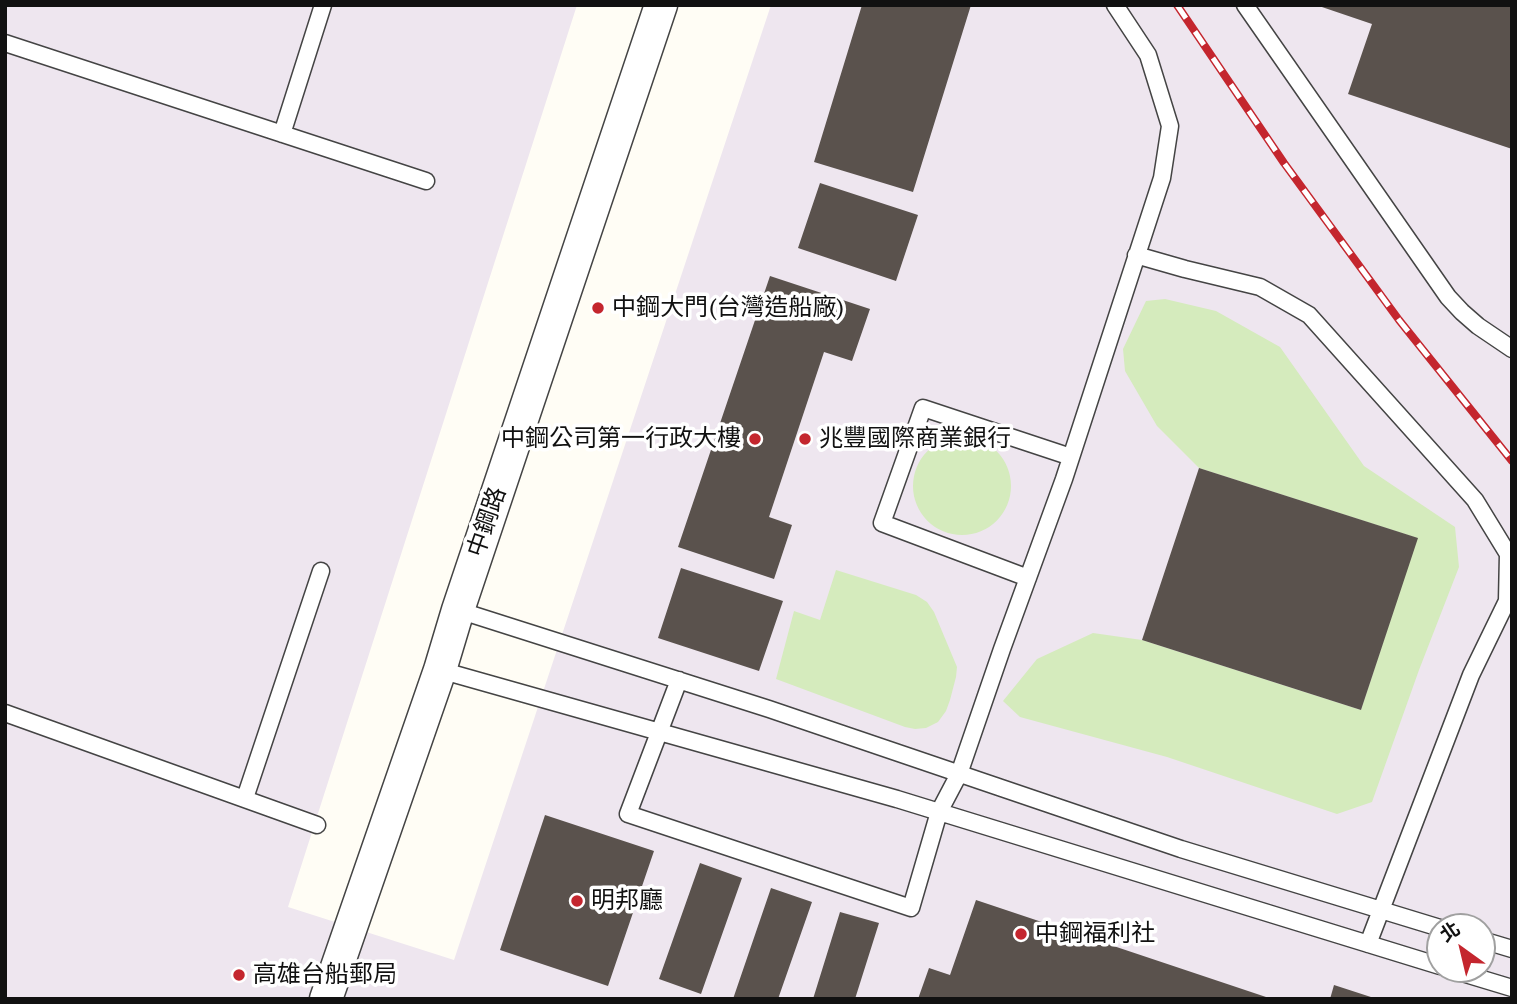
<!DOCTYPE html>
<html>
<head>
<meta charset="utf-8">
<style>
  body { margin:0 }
  #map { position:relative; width:1517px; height:1004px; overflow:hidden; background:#fffdf5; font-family:"Crimson Pro","Noto Sans TC",serif }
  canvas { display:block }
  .frame { position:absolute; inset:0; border:7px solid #111; pointer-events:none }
  .north { position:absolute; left:1426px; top:913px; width:70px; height:70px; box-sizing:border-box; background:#fff; border:2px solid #a0a0a0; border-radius:50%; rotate:326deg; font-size:19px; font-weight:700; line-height:28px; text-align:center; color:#111 }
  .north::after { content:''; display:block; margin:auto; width:24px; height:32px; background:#c4262e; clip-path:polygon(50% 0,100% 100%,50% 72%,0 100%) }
</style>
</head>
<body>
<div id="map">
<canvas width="1517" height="1004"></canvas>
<div class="frame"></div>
<div class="north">北</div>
</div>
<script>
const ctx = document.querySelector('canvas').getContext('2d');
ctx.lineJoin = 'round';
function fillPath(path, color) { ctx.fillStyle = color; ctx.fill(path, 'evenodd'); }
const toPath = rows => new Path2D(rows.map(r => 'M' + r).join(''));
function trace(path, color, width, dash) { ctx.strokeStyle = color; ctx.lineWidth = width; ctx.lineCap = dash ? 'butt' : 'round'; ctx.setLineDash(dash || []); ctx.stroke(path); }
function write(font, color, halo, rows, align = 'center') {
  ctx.font = font + ' "Crimson Pro","Noto Sans TC",serif'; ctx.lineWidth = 7; ctx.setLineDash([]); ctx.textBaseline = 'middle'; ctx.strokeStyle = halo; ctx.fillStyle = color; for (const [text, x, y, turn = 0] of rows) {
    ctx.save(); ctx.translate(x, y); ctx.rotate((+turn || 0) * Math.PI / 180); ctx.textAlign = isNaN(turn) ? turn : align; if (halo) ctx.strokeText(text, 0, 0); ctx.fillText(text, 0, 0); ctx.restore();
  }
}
fillPath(toPath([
  [5,5,577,5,288,907,454,960,771,5,1512,5,1512,999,5,999],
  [1440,927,1482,927,1482,969,1440,969]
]), '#eee6ef');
fillPath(toPath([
  [1165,299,1216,311,1280,347,1364,466,1455,527,1459,567,1419,670,1372,802,1337,814,1167,757,1020,717,1003,701,1037,659,1093,633,1142,640,1361,710,1417,538,1199,468,1157,426,1125,371,1123,349,1146,301],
  '913 486a49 49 0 1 1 98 0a49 49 0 1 1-98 0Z',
  [836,570,916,595,927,602,934,612,957,667,956,677,950,700,946,711,938,722,926,728,915,729,905,727,776,679,794,611,820,620]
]), '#d5ebbd');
fillPath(toPath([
  [862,5,971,5,913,192,814,162],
  [1316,5,1512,5,1512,149,1348,94,1372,24],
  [820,183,918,215,896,281,798,248],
  [770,276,870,309,852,361,824,352,769,517,792,525,774,579,678,547],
  [1199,468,1418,538,1361,710,1142,640],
  [681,568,783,601,759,671,658,638],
  [545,815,654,851,608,986,500,950],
  [700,863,742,878,701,994,659,979],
  [771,888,812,902,778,999,733,999],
  [976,900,1269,998,1269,999,918,999,929,968,950,975],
  [840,912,879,923,855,999,813,999],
  [1334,985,1374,998,1374,999,1330,999]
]), '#5a524d');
const lane = toPath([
  [1245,5,1448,297,1462,312,1478,326,1512,349],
  [5,43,426,181],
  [282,134,323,5],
  [1136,255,1185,269,1260,287,1309,315,1475,500,1508,554,1507,601,1471,675,1368,944],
  [1028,578,882,523,923,408,1071,457],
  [458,610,769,709,1181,849,1440,928],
  [440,670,897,799,1440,966],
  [679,680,628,814,911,908,939,812,959,774,1002,649,1064,479,1162,178,1170,126,1148,55,1115,5],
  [5,713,317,825],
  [245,798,321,571],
  [1482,940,1512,949],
  [1449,969,1512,988]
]);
const street = toPath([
  [326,999,440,670,458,610,661,5]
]);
trace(lane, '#444', 19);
trace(street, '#444', 35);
trace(lane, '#fff', 16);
trace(street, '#fff', 32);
const rail = toPath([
  [1177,5,1284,163,1399,320,1512,461]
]);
trace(rail, '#c4262e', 8);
trace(rail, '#fff', 5, [16]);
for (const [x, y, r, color] of [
  [598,308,7,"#c4262e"],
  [755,439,7,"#c4262e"],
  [805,439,7,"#c4262e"],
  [577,901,7,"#c4262e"],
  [1021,934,7,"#c4262e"],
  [239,975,7,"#c4262e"]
]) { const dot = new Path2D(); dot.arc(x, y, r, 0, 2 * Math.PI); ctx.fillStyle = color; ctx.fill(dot); trace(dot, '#fff', 2.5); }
write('24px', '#111', '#fff', [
  ["中鋼大門(台灣造船廠)",612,308],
  ["中鋼公司第一行政大樓",741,439,"right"],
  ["兆豐國際商業銀行",819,439],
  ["明邦廳",591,901],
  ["中鋼福利社",1035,934],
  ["高雄台船郵局",253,975]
], 'left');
write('24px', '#111', '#fff', [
  ["中鋼路",487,522,-71]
]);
</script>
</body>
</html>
